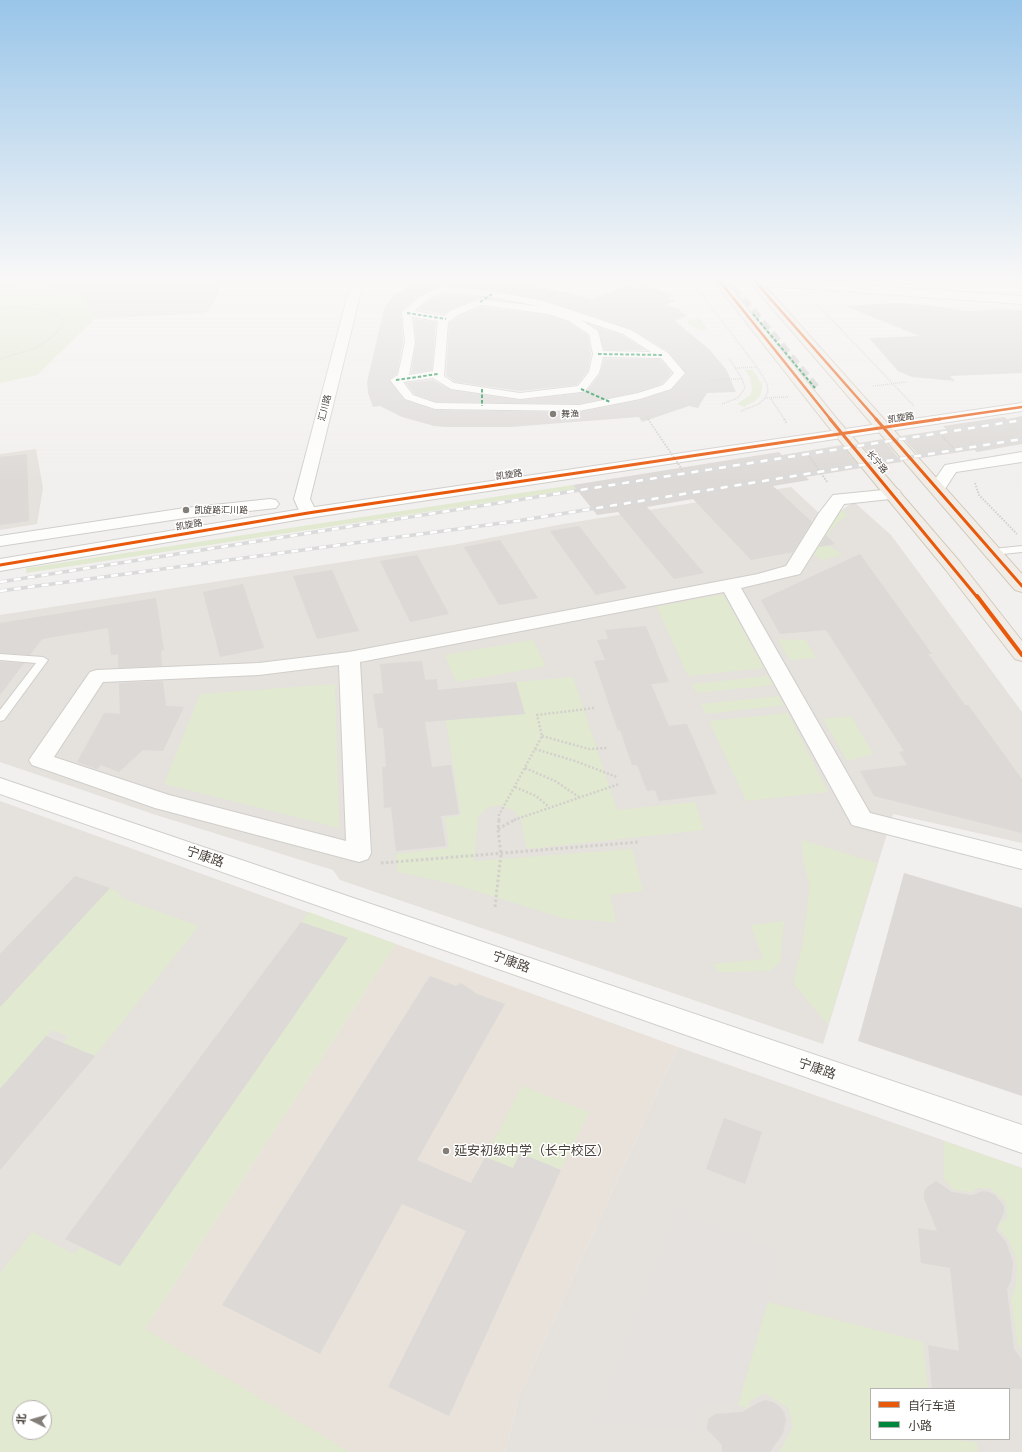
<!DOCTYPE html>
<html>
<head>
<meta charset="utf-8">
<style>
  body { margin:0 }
  #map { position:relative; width:1022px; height:1452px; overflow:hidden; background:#f2f0ee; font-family:Quicksand,"Noto Sans SC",sans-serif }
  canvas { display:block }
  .legend { position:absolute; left:870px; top:1388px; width:140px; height:52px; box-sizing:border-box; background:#fff; border:1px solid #b6b3b0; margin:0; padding:5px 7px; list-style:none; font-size:12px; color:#48413a }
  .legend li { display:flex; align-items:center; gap:8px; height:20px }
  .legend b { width:20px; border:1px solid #b6b3b0 }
  .north { position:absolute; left:12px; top:1400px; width:40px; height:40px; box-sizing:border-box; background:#fff; border:1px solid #b6b3b0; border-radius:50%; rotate:275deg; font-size:11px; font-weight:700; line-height:16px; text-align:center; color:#48413a }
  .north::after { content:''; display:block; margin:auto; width:14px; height:18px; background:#847e79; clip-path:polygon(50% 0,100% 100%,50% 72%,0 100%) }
</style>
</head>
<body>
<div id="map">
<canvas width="1022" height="1452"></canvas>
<ul class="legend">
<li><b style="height:5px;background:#e8590c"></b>自行车道</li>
<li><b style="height:5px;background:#00873e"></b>小路</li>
</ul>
<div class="north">北</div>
</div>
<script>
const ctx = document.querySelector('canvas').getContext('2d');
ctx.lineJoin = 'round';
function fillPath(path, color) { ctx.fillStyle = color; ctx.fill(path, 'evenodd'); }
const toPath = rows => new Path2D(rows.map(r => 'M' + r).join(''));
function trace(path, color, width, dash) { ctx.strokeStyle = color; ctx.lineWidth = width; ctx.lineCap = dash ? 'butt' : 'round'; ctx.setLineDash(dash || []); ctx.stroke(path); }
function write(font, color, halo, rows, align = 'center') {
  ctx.font = font + ' Quicksand,"Noto Sans SC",sans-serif'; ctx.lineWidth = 3; ctx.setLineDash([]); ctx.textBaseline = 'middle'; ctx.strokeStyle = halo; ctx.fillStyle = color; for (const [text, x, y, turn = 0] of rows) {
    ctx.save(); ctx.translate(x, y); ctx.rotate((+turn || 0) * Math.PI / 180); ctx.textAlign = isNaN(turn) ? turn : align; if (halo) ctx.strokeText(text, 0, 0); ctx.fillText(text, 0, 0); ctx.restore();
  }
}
fillPath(toPath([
  [0,279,223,279,216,300,206,313,95,319,82,295,39,285,0,288],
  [36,449,43,488,37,524,0,530,0,454],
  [791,487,821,515,832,516,854,502,891,535,1022,712,1022,843,893,814,823,1044,340,880,333,870,153,814,0,762,0,615,453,545,563,524],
  [0,801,396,944,145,1329,15,1255,0,1273],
  [678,1047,1022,1168,1022,1452,505,1452,519,1397],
  [871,1389,1009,1389,1009,1439,871,1439]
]), '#e5e1dc');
fillPath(toPath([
  [396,944,678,1047,519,1397,505,1452,0,1452,0,1273,145,1329],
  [20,1408,44,1408,44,1432,20,1432]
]), '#e8e2da');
fillPath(toPath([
  [39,285,82,295,95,319,37,375,0,383,0,288],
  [698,318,700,319,708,329,700,330,688,324,688,321],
  [745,370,753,370,762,384,762,390,760,396,755,401,744,407,737,404,750,395,752,389,750,378],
  [573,485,577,489,26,573,26,568],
  [843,509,847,516,837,523,822,542,843,555,822,560,811,552,832,516],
  [723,594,764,668,688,676,657,607],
  [778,639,806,640,816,658,789,660],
  [533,640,546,666,456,682,445,655],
  [768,676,773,685,696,693,692,684],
  [573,677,617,810,695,802,704,830,527,849,520,817,513,810,498,805,487,808,478,817,474,861,632,849,643,891,610,895,616,922,566,919,453,884,398,872,396,854,449,848,445,818,461,815,441,690,472,687,480,719,525,714,516,682],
  [335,684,339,828,164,784,200,694],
  [779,696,784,705,706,714,701,704],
  [788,713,828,792,746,801,709,721],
  [851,716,873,754,847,761,823,719],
  [802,840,877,863,828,1025,793,983,803,942,810,887,803,859],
  [110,888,119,892,121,898,199,926,95,1056,63,1043,68,1036,52,1030,0,1089,0,1007],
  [309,912,396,944,145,1329,350,1452,0,1452,0,1273,32,1232,74,1254,80,1247,120,1266,348,938,301,922],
  [20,1408,44,1408,44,1432,20,1432],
  [784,921,780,963,769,971,719,972,712,964,763,959,751,925],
  [522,1086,589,1112,561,1170,520,1153,513,1168,485,1157],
  [944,1141,1022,1168,1022,1350,1017,1342,1011,1298,1016,1284,1017,1262,1010,1242,996,1225,1007,1218,1006,1202,991,1189,978,1188,971,1192,954,1190,944,1179],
  [768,1302,923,1342,928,1389,871,1389,871,1439,960,1439,963,1441,977,1442,978,1452,780,1452,793,1426,788,1408,765,1393,750,1401,748,1408,738,1405]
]), '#e2e9d1');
fillPath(toPath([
  [676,1211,780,1252,736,1403,702,1404,693,1431,595,1422]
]), '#e4e1df');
fillPath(toPath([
  [483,279,524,283,592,299,628,285,637,288,644,285,675,295,668,298,676,301,665,305,682,310,679,312,688,315,675,321,710,350,726,369,736,392,707,393,698,408,689,406,642,422,639,417,510,427,445,427,434,426,402,417,380,406,373,407,368,393,367,382,384,309,394,294,416,284,420,286,440,285,420,295,401,311,403,342,397,374,389,380,405,400,435,410,579,412,640,400,671,390,686,374,669,352,631,329,544,300,492,290,445,285,479,282],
  [443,294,492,298,499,300,479,298,449,310,444,314,417,310,428,301],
  [895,303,925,305,969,311,997,309,1022,310,1022,373,950,376,955,381,912,377,898,371,869,338,919,336,845,306],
  [481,307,548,315,568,322,588,335,591,354,588,371,577,385,520,391,455,382,446,375,449,323,459,316],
  [414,319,436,322,432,370,411,373,416,342],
  [592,325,622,335,646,350,604,350,599,331],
  [604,359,660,359,672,373,662,384,638,392,579,404,436,402,414,394,406,383,433,380,451,390,520,400,581,393,586,392,600,374],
  [1022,416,1022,444,977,452,974,450,921,458,901,436,946,429,943,426,1004,417,1007,419],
  [883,439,902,462,879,465,859,443],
  [842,445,861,468,806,477,809,480,773,486,812,522,793,552,751,560,693,499,647,507,704,573,674,579,618,512,597,515,573,485,779,452,782,455],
  [27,454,29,521,0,525,0,457],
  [579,526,627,588,596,595,550,531],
  [826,535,835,544,819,547],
  [500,540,538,598,499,605,464,547],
  [860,554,932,654,928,654,965,705,968,705,1022,779,1022,833,874,796,860,771,907,765,899,752,904,751,826,630,780,634,761,600],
  [417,555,449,614,410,622,380,561],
  [332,570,359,631,317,639,293,576],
  [243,584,264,648,220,657,203,592],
  [156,598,164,650,161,651,162,666,118,668,118,654,111,655,108,628,42,639,30,655,0,653,0,623],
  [646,626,669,682,651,684,669,726,687,724,717,794,659,801,655,790,647,791,637,765,632,765,620,730,618,731,594,661,605,660,597,640,608,639,605,630],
  [422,661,425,680,437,679,438,690,516,682,525,714,425,722,432,767,451,765,459,814,441,816,446,846,396,851,391,807,384,808,382,767,386,767,383,728,378,728,373,694,383,693,380,664],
  [0,662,24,663,0,695],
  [163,681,166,706,184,707,163,751,143,750,119,772,101,765,97,769,77,762,104,713,120,714,119,683],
  [904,873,1022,908,1022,1096,858,1041],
  [75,876,110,888,0,1007,0,954],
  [301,922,348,938,120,1266,65,1239],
  [430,976,456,986,461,983,477,994,505,1004,417,1160,471,1183,485,1157,513,1168,520,1153,561,1170,449,1416,388,1387,466,1231,402,1204,320,1354,222,1305],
  [46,1036,95,1056,0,1170,0,1089],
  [724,1118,762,1132,745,1184,706,1169],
  [936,1181,952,1192,972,1195,983,1191,989,1192,995,1195,1004,1206,1004,1212,996,1230,1006,1242,1013,1262,1011,1281,1007,1289,1014,1349,1022,1360,1022,1389,932,1389,928,1345,959,1351,950,1268,921,1263,918,1228,937,1231,924,1198,924,1192,926,1188],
  [766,1400,773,1402,779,1406,784,1412,786,1420,783,1433,770,1452,722,1452,722,1445,707,1429,708,1419,715,1414,742,1412,760,1402]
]), '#dcd9d6');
trace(toPath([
  [720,279,744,302,815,388]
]), '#d0cdca', 10, [10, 5]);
const service = toPath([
  [455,279,482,279,479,281,420,285,417,283,420,281,455,279],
  [1022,546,1022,552,993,555,988,552,993,549,1022,546],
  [0,654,43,657,48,660,4,720,0,721,0,710,36,663,0,660,0,654]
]);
const pedestrian = toPath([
  [442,286,492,291,544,301,631,330,668,353,685,373,671,389,640,399,579,411,435,409,405,399,390,380,398,375,405,342,402,312,421,296,442,286],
  [443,292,492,297,544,307,480,299,450,311,444,316,414,311,427,300,443,292],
  [481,305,548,314,569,321,589,334,593,354,589,372,578,386,520,393,454,383,444,376,448,322,458,315,481,305],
  [412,317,438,321,433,371,409,375,415,342,412,317],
  [581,320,623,334,651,352,603,351,598,331,581,320],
  [603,357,661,358,674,373,663,385,638,393,579,405,436,403,413,395,403,382,433,378,451,389,520,399,581,392,585,391,599,373,603,357]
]);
const minor = toPath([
  [352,279,364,279,310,499,317,513,314,517,308,518,302,517,294,499,352,279],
  [710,279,724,279,718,283,712,282,710,279],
  [750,279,775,279,1022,296,1022,304,755,285,751,284,749,281,750,279],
  [893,489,899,490,901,494,899,498,844,504,800,574,741,588,870,813,1022,851,1022,869,852,825,724,592,360,662,371,853,368,859,359,862,155,808,32,765,29,760,90,672,97,670,259,663,349,652,758,574,786,566,819,513,833,495,893,489],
  [339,665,346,841,169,795,54,757,103,682,259,675,339,665],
  [0,778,1022,1125,1022,1153,0,794,0,778]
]);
const tertiary = toPath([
  [1022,403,1022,411,308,518,0,571,0,559,308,508,1022,403],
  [1022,452,1022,462,956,472,943,492,937,493,931,492,929,488,945,465,1022,452],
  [270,499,276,500,279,504,276,508,185,518,0,546,0,536,185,508,270,499]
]);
const primary = toPath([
  [712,279,724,279,837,419,960,562,1022,641,1022,661,1015,659,946,570,827,425,712,279],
  [747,279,759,279,1022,574,1022,592,1015,590,747,279]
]);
trace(service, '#d0cecb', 2);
trace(pedestrian, '#d0cecb', 2);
trace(minor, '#d0cecb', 2);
trace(tertiary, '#d0cecb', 2);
trace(primary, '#d2cabe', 2);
trace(toPath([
  [603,279,700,286],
  [690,279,757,367,767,384,768,391,765,398,759,404,741,411],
  [817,304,914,406],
  [0,308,16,307,44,310,63,318,63,325,53,336,36,348,0,359],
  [735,368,756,367],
  [711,380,742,379],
  [873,386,907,382],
  [765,398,788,397],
  [771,399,785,420],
  [722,404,738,398,745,388,742,379,729,358]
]), '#d2d0cc', 1.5, [1, 1]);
trace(toPath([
  [784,419,787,424],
  [942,436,955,450],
  [809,456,828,483],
  [975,483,979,495,1017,534]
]), '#d2d0cc', 2, [1.5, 1.5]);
trace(toPath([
  [542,736,589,749,607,748],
  [535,749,575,761,617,777],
  [525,768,555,781,579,797],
  [515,787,536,796,549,807],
  [499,820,499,815,542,736,537,715,594,708],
  [514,820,619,784]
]), '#d2d0cc', 2.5, [2, 2]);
trace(toPath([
  [498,829,516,819],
  [381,863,639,842],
  [495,907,501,854,498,830,499,819]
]), '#d2d0cc', 3, [2.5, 2.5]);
fillPath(service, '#fdfdfc');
fillPath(pedestrian, '#fdfdfc');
fillPath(minor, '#fdfdfc');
fillPath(tertiary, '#fdfdfc');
fillPath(primary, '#f1ede6');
const rail = toPath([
  [0,582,1022,420],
  [0,591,517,521,1022,439]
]);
trace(rail, '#dadada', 3.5);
trace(rail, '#fff', 2.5, [7]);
trace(toPath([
  [646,416,649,420]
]), '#d2d0cc', 1.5, [1, 1]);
trace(toPath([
  [648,419,683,471]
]), '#d2d0cc', 2, [1.5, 1.5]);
trace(toPath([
  [480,302,492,294],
  [407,313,446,319],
  [753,314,815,388],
  [598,354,664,355],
  [396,380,438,374],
  [482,389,482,406],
  [581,389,610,402]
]), '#00873e', 2, [3.5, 2]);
trace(toPath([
  [718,279,831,420],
  [753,279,877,420],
  [933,420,1022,407]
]), '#e8590c', 2.5);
trace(toPath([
  [830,419,977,597],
  [876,419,1022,586],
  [0,565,308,513,940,419]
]), '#e8590c', 3);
trace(toPath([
  [977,596,1022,655]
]), '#e8590c', 4);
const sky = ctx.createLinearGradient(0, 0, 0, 482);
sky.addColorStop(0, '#99c5e9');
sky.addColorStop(0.58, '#f9f8f7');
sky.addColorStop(1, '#f9f8f700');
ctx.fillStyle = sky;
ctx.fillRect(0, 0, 1022, 482);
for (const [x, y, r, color] of [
  [553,414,4,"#847e79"],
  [186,510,4,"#847e79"],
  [446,1151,4,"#847e79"]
]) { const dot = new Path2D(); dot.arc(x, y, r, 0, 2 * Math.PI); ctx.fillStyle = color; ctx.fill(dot); trace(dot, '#fff', 1.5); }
write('9px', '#48413a', '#fff', [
  ["汇川路",325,408,-76],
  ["凯旋路",901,418,-9],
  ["长宁路",877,462,50],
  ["凯旋路",509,475,-8],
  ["凯旋路",189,525,-10]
]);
write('9px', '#48413a', '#fff', [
  ["舞渔",561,414],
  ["凯旋路汇川路",194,510]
], 'left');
write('13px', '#48413a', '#fff', [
  ["宁康路",205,857,19],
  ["宁康路",511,962,20],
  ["宁康路",817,1069,19]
]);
write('13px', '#48413a', '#fff', [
  ["延安初级中学（长宁校区）",454,1151]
], 'left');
</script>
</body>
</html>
